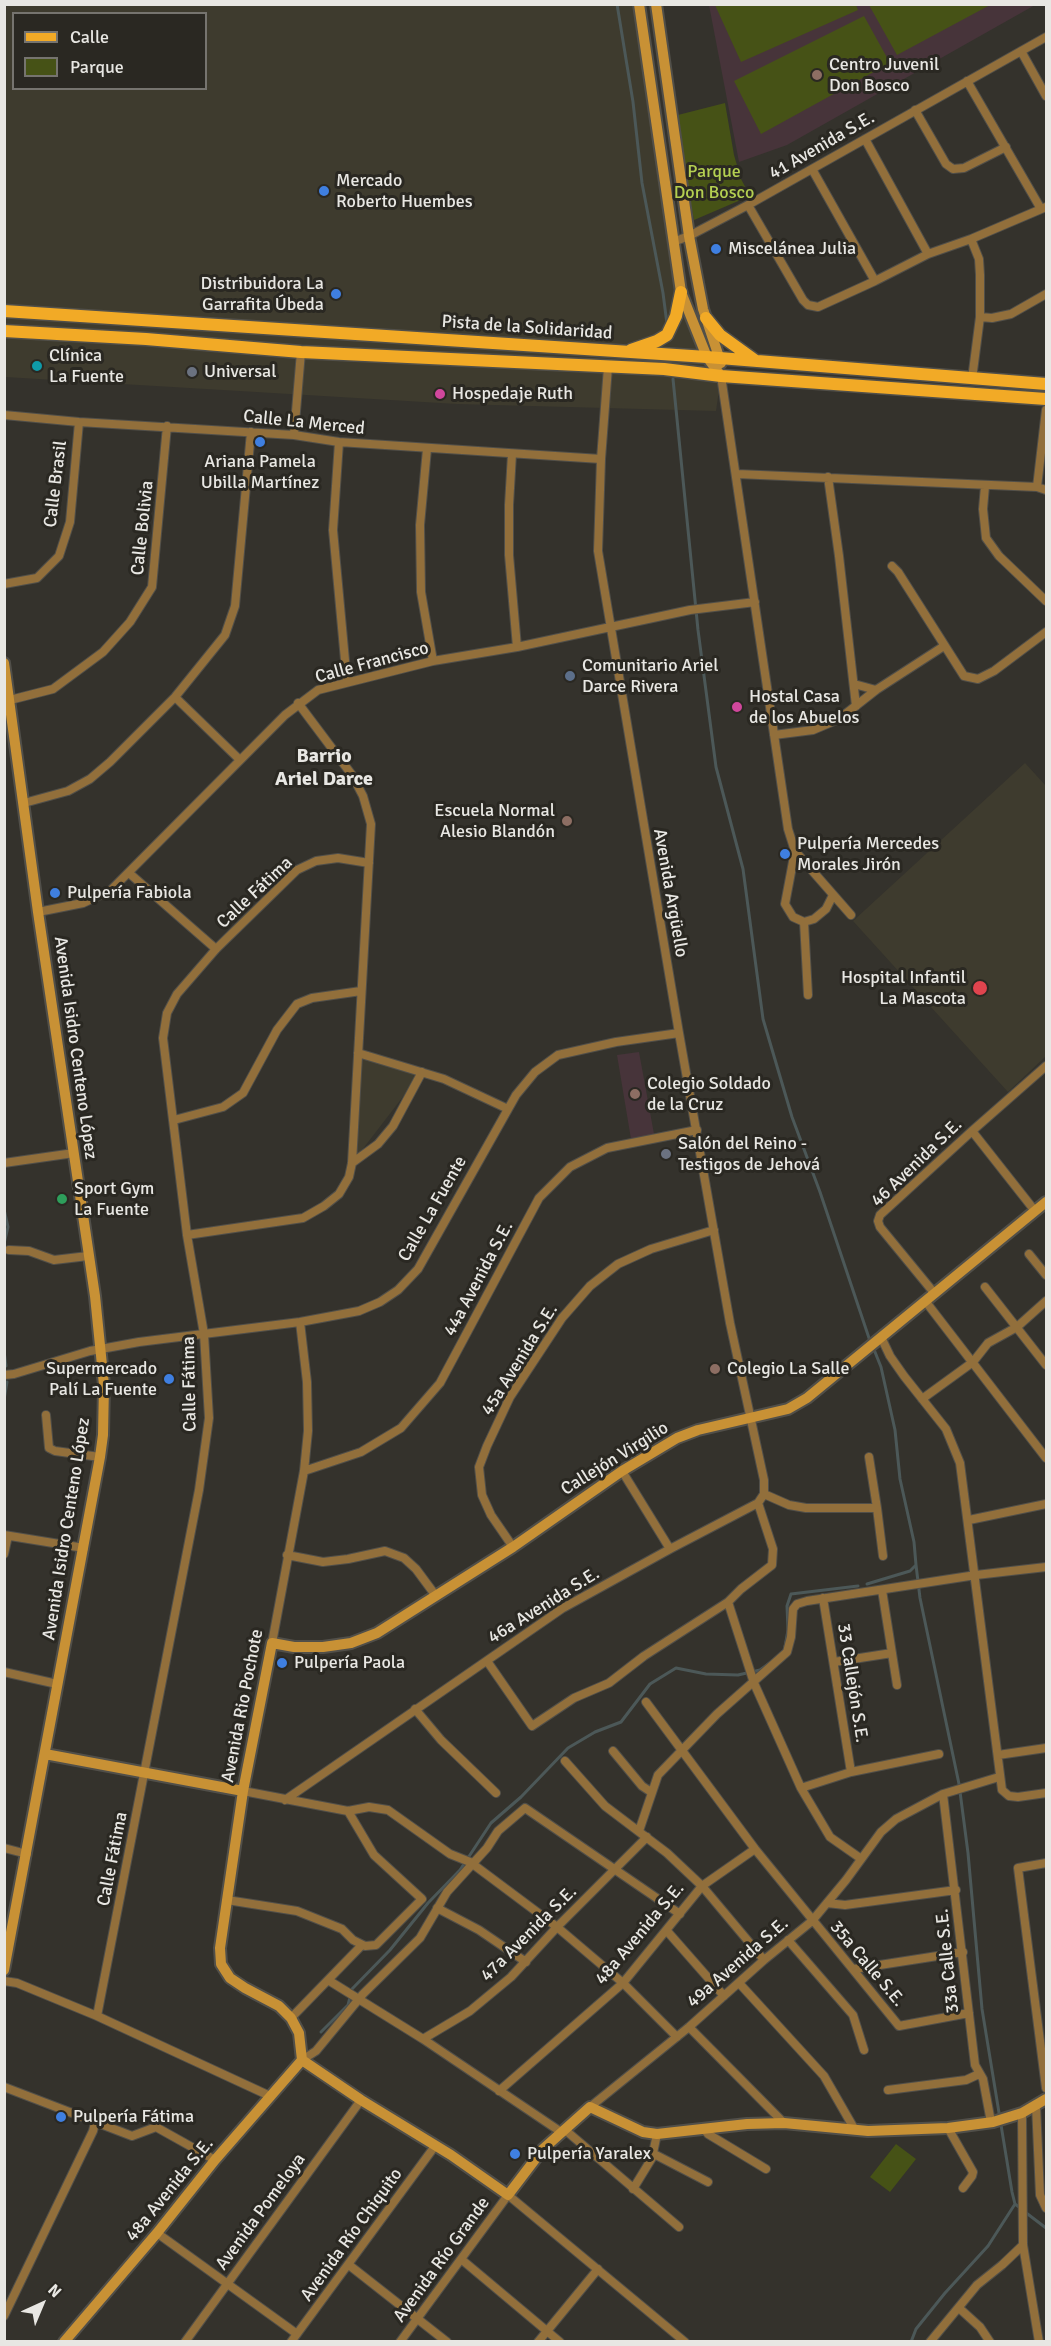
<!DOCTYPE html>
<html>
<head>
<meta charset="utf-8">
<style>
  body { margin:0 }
  #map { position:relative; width:1051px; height:2346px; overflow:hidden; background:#34322c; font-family:Signika,sans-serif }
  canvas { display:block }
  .frame { position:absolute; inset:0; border:6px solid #e8e7e3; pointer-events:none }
  .legend { position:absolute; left:12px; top:12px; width:195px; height:78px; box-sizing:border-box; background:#2a2822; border:2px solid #76746f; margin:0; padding:8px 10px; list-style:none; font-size:18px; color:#e8e7e3 }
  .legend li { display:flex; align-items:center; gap:12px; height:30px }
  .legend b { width:30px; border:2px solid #76746f }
  .north { position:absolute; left:12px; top:2274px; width:60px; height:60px; -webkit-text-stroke:4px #2a2822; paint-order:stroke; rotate:44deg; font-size:16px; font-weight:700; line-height:24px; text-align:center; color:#e8e7e3 }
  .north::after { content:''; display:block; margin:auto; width:21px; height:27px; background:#e8e7e3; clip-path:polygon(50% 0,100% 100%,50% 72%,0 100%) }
</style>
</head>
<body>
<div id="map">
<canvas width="1051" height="2346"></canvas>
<div class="frame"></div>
<ul class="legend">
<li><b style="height:8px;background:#f2aa26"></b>Calle</li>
<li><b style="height:16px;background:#465216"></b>Parque</li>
</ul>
<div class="north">N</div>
</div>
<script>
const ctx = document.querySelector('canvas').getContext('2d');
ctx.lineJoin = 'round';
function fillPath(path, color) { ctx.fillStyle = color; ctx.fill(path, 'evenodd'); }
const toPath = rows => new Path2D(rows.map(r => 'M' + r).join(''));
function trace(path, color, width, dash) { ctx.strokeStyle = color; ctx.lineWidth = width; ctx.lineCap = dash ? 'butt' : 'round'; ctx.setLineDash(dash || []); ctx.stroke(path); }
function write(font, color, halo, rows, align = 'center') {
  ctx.font = font + ' Signika,sans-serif'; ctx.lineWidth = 6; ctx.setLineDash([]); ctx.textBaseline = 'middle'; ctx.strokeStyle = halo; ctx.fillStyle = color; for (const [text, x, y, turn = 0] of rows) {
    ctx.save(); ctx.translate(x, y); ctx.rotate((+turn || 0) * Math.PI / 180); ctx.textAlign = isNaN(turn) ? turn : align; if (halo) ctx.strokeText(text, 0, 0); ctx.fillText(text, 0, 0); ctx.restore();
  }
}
fillPath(toPath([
  [4,5,639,5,681,292,721,376,716,411,457,404,5,377],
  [14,14,206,14,206,88,14,88],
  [1025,763,1046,786,1046,1056,1008,1092,853,921],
  [358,1053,422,1072,352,1163]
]), '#3e3b2e');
fillPath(toPath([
  [709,5,1035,5,787,145,739,162],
  [639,1052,654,1134,631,1139,617,1055]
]), '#47343a');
fillPath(toPath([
  [856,5,858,10,741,62,715,5],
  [869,5,990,5,897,55],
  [864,16,890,63,761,134,734,81],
  [725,103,734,155,741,179,750,196,694,220,674,116],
  [896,2144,916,2159,890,2192,870,2177]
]), '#465216');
trace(toPath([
  [617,4,633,102,642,183,663,293,667,324],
  [673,379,698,630,716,767,743,869,763,1019,792,1117,820,1192,870,1341],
  [4,1209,8,1227,4,1244],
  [4,1318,4,1324],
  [4,1351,6,1366],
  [4,1400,7,1382],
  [916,1565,920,1598,959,1784,968,1853,982,2009,1012,2192,1015,2204,1019,2207],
  [867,1584,910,1571,916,1565,914,1542,900,1479,895,1430,881,1367,873,1347],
  [785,1647,788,1630,787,1606,791,1594,858,1586],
  [321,2032,348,2005,352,1989,390,1950,428,1903,460,1870,491,1823,521,1797,568,1748,595,1732,621,1722,650,1684,676,1668,706,1674,738,1675,760,1670,771,1662],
  [1025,2212,1046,2228],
  [911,2342,916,2329,945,2293,988,2246,1015,2204]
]), '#4c5858', 3);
const street = toPath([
  [1021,51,1046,96],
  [967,81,1041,209],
  [915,110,946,164,953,169,964,168,1006,147],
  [865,139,928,254],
  [812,169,875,281],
  [748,205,803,300,808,305,818,307,875,281,928,254,971,239,1046,207],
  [971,239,979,259,980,275,980,317,972,379],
  [673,242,689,236,748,205,1046,37],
  [980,317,992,318,1011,314,1046,294],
  [721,376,788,829,795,851,851,915],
  [4,415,79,422,294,435,339,442,601,459],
  [294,435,301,352],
  [339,442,333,530,347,682],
  [427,449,420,525,421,592,433,661],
  [512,454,509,505,509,555,517,647],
  [737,474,1037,487,1046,490],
  [828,477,839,556,856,706],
  [985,486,983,509,986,538,999,556,1046,601],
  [1037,487,1046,410],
  [892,566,898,572,964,676,978,679,994,671,1046,632],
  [4,584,37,578,59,556,70,522,79,422],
  [854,684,876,690],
  [175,697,240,760],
  [10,700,53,689,103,652,130,622,152,587,167,426],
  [774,735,813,730,839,719,876,690,944,646],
  [24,803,68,791,90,779,110,762,175,697,225,635,235,606,251,432],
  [795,851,785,904,793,917,804,922,814,919,826,909,833,895],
  [129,873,216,949],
  [38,912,83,903,111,890,285,715,318,690,433,661,517,647,690,610,755,602],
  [804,922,808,995],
  [358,1053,444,1079,508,1109],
  [174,1120,223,1107,243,1093,277,1030,297,1004,312,998,361,991],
  [972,1131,1035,1211],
  [4,1163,74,1153],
  [352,1163,378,1144,393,1126,422,1072],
  [187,1235,303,1218,324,1206,339,1194,349,1177,352,1163,371,824,363,796,352,775,298,703],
  [9,1250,29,1251,54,1260,88,1256],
  [1029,1254,1046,1275],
  [985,1287,1046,1365],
  [935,1294,880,1227,878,1221,880,1215,972,1131,1046,1066],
  [926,1302,1046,1458],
  [881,1337,890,1356,904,1376,946,1429,960,1463,1002,1790,1009,1796,1018,1797,1046,1793],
  [4,1375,14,1374,90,1351,139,1342,300,1322,359,1311,380,1302,398,1290,418,1269,516,1095,535,1072,558,1055,616,1042,679,1033],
  [922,1399,973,1362,988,1343,1017,1327,1046,1301],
  [46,1415,49,1448,55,1451,100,1457],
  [869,1457,877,1508],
  [304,1471,361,1452,401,1428,440,1383,539,1198,570,1167,607,1148,697,1130],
  [622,1471,670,1549],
  [764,1494,789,1505,806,1508,877,1508,883,1556],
  [969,1520,1046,1504],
  [4,1535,84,1548],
  [513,1547,491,1515,482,1495,479,1467,487,1446,510,1397,562,1318,590,1286,618,1264,651,1249,714,1230],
  [4,1554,8,1536],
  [287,1555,323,1562,348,1559,385,1551,404,1558,416,1569,436,1596],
  [882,1590,897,1685],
  [823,1598,851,1772],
  [728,1602,754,1683,801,1788,830,1837,860,1858],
  [272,1643,304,1471,308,1431,307,1382,300,1322],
  [487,1661,532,1726,574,1698,609,1683,644,1656,728,1602,741,1589,772,1565,773,1549,758,1503],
  [834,1662,892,1653],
  [4,1672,57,1684],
  [646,1702,755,1849,899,2026,969,2013],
  [415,1709,441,1740,496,1793],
  [613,1751,642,1786,651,1792],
  [998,1755,1046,1748],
  [565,1761,605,1806,667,1853,702,1886,764,1960],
  [801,1788,851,1772,939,1754],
  [243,1791,348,1811,369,1807,388,1810,450,1854,470,1862,557,1927,623,1983,677,2037],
  [943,1794,975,2065,983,2079,991,2122],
  [285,1800,563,1608,670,1549,758,1503,764,1494,764,1480,730,1323,679,1033,598,551,601,459,608,367],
  [639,1831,658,1775,717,1714,787,1652,791,1637,793,1609,797,1604,807,1601,976,1575,1046,1567],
  [4,1848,27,1854],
  [1046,1863,1018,1868,1046,2088],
  [227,1900,297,1911,342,1929,353,1940,365,1946,376,1945,422,1899,374,1855,348,1811],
  [827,1903,845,1905,956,1890],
  [437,1908,479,1930,526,1962],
  [667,1931,724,1996],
  [788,1940,853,2015,864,2050],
  [854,1969,963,1952],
  [328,1980,423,2039,561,2132],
  [4,1981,17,1983,97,2016,270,2096],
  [739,1983,824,2076,855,2130],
  [97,2016,199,1490,209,1418,204,1334,187,1235,163,1038,167,1013,177,994,216,949,297,870,316,861,338,858,369,863],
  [291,2018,362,1945],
  [689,2027,784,2123],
  [423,2039,470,2011,511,1977,557,1927,647,1837],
  [302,2060,316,2051,363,1994,420,1938,447,1892,487,1848,498,1831,525,1808,680,1914],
  [4,2087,132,2136,156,2127,215,2160],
  [888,2090,966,2080,979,2074],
  [499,2091,623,1983,702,1886,755,1849],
  [1036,2105,1040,2195,1046,2208],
  [590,2107,689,2027,764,1960,812,1921,846,1880,881,1832,896,1819,943,1794,999,1777],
  [1022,2113,1023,2245,1039,2342],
  [948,2128,973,2172,972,2176,963,2188],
  [564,2129,679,2227],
  [704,2129,708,2134,766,2169],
  [654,2154,708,2182],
  [633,2189,652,2158,657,2134],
  [157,2233,297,2334],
  [461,2259,560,2342],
  [349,2265,447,2342],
  [959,2308,980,2327,990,2342],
  [4,2316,93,2131,95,2123],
  [185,2342,361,2100],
  [291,2342,435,2146],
  [400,2342,508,2195,685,2342],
  [538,2342,598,2269],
  [930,2342,977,2285,1002,2265,1023,2245]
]);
const secondary = toPath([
  [639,4,681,292,707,357,721,376],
  [656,4,689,236,703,309,721,363],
  [4,663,38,912,95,1296,104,1385,103,1435,100,1457,4,1970],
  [45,1754,243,1791],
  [302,2060,299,2033,291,2018,279,2006,245,1988,230,1978,221,1964,220,1948,243,1791,272,1643,294,1647,323,1647,351,1643,377,1633,513,1547,622,1471,677,1438,698,1430,788,1409,807,1398,1046,1202],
  [302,2060,361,2100,451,2155,508,2195,543,2149,590,2107,643,2132,657,2134,747,2124,784,2123,868,2131,948,2128,993,2122,1022,2113,1046,2099],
  [64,2342,157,2233,215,2160,302,2060]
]);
const primary = toPath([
  [4,311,707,357,1046,384],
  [706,318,720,335,756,361],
  [4,331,146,339,301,352,664,369,721,376,1046,399],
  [631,350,657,341,667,335,676,316,681,292]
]);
trace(street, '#514f49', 10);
trace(secondary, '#514f49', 14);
trace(primary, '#514f49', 15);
trace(street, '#926f3b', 8);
trace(secondary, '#c89135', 10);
trace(primary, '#f2aa26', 12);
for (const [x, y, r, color] of [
  [817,75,6,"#8d6e63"],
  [324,191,6,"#3f7fe0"],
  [716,249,6,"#3f7fe0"],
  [336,294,6,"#3f7fe0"],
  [37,366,6,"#0f9aa8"],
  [192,372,6,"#6b7280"],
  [440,394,6,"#d1479c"],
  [260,442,6,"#3f7fe0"],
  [570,676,6,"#5c6f8a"],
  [737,707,6,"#d1479c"],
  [567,821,6,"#8d6e63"],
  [785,854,6,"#3f7fe0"],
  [55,893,6,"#3f7fe0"],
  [980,988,8,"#e0444e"],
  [635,1094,6,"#8d6e63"],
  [666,1154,6,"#6b7280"],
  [62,1199,6,"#2e9e5b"],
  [715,1369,6,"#8d6e63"],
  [169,1379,6,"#3f7fe0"],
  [282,1663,6,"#3f7fe0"],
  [61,2117,6,"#3f7fe0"],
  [515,2154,6,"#3f7fe0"]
]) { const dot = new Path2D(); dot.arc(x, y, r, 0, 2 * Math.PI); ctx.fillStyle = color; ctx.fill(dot); trace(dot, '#2a2822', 2); }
write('18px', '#e8e7e3', '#2a2822', [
  ["Centro Juvenil",829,65],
  ["Don Bosco",829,86],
  ["Mercado",336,181],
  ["Roberto Huembes",336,202],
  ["Miscelánea Julia",728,249],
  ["Distribuidora La",324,284,"right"],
  ["Garrafita Úbeda",324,305,"right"],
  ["Clínica",49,356],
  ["La Fuente",49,377],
  ["Universal",204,372],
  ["Hospedaje Ruth",452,394],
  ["Ariana Pamela",260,462,"center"],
  ["Ubilla Martínez",260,483,"center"],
  ["Comunitario Ariel",582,666],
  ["Darce Rivera",582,687],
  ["Hostal Casa",749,697],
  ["de los Abuelos",749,718],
  ["Escuela Normal",555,811,"right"],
  ["Alesio Blandón",555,832,"right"],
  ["Pulpería Mercedes",797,844],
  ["Morales Jirón",797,865],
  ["Pulpería Fabiola",67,893],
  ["Hospital Infantil",966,978,"right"],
  ["La Mascota",966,999,"right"],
  ["Colegio Soldado",647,1084],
  ["de la Cruz",647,1105],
  ["Salón del Reino -",678,1144],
  ["Testigos de Jehová",678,1165],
  ["Sport Gym",74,1189],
  ["La Fuente",74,1210],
  ["Supermercado",157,1369,"right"],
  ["Palí La Fuente",157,1390,"right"],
  ["Colegio La Salle",727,1369],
  ["Pulpería Paola",294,1663],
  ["Pulpería Fátima",73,2117],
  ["Pulpería Yaralex",527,2154]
], 'left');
write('18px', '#e8e7e3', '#2a2822', [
  ["41 Avenida S.E.",822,146,-30],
  ["Pista de la Solidaridad",527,328,4],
  ["Calle La Merced",304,423,6],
  ["Calle Brasil",56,484,-83],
  ["Calle Bolivia",143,528,-84],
  ["Calle Francisco",372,663,-15],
  ["Calle Fátima",255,893,-43],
  ["Avenida Argüello",670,893,80],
  ["Avenida Isidro Centeno López",75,1048,82],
  ["46 Avenida S.E.",917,1163,-44],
  ["Calle La Fuente",433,1209,-60],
  ["44a Avenida S.E.",479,1279,-62],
  ["45a Avenida S.E.",520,1360,-58],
  ["Calle Fátima",190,1384,-91],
  ["Callejón Virgilio",615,1459,-32],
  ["Avenida Isidro Centeno López",67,1529,-81],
  ["46a Avenida S.E.",544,1606,-32],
  ["33 Callejón S.E.",852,1683,81],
  ["Avenida Rio Pochote",243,1706,-79],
  ["Calle Fátima",113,1859,-79],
  ["47a Avenida S.E.",529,1934,-45],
  ["48a Avenida S.E.",640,1934,-50],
  ["33a Calle S.E.",948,1961,-96],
  ["49a Avenida S.E.",738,1963,-41],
  ["35a Calle S.E.",867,1964,50],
  ["48a Avenida S.E.",170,2190,-51],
  ["Avenida Pomeloya",261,2212,-54],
  ["Avenida Río Chiquito",352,2235,-54],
  ["Avenida Río Grande",442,2260,-54]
]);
write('18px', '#b4cf51', '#2a2822', [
  ["Parque",714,172],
  ["Don Bosco",714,193]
]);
write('bold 20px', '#e8e7e3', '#2a2822', [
  ["Barrio",324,757],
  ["Ariel Darce",324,780]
]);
</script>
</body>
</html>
